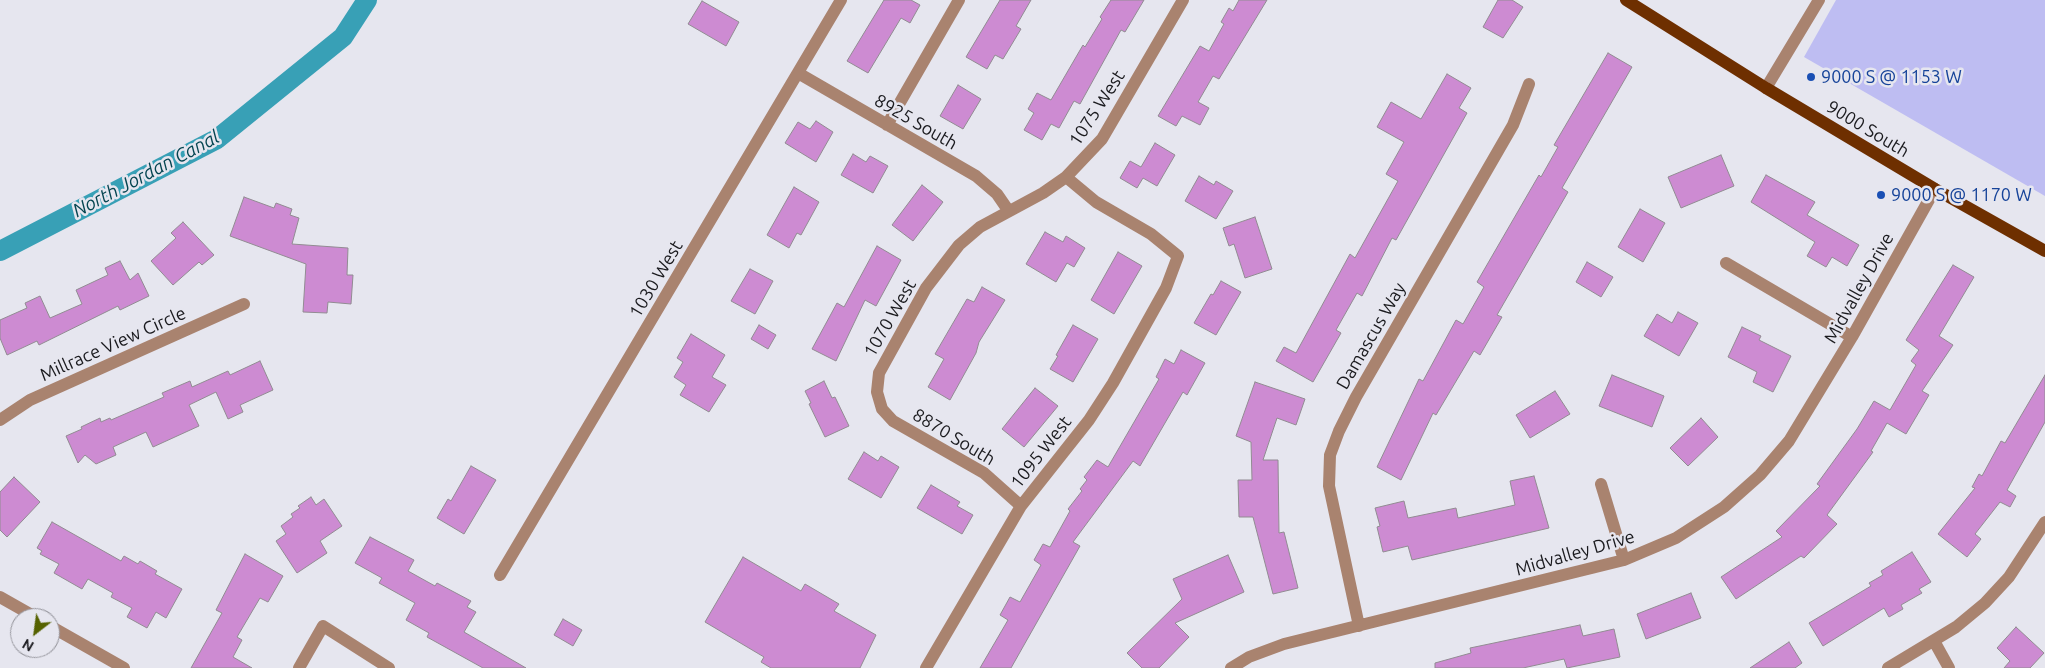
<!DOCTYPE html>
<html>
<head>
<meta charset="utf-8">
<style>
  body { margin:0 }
  #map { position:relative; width:2045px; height:668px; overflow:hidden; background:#e6e6ef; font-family:Ubuntu,sans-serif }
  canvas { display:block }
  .north { position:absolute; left:10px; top:608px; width:50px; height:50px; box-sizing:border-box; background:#e6e6ef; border:1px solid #94949b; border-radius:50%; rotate:210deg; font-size:14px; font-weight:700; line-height:20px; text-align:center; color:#1a1a1e }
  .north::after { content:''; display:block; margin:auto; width:18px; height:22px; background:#566201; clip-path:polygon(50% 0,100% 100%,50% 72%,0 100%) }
</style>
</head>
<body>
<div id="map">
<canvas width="2045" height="668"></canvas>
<div class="north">N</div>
</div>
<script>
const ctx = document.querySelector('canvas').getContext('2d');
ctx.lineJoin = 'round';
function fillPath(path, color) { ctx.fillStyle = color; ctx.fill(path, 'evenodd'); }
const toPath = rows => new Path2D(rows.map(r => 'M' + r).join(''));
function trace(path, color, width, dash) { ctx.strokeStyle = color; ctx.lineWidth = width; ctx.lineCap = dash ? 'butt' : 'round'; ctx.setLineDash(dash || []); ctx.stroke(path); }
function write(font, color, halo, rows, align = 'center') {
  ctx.font = font + ' Ubuntu,sans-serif'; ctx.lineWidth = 5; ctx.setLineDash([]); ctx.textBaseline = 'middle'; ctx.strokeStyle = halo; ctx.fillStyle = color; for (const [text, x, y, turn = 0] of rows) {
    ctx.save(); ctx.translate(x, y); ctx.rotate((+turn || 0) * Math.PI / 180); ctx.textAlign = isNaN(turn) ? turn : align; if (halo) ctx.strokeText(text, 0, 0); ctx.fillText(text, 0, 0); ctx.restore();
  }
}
fillPath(toPath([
  [1836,0,2045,0,2045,196,1804,57]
]), '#bebdf2');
trace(toPath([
  [0,251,217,139,343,37,367,0]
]), '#38a0b6', 20);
const building = toPath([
  [884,0,911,0,920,5,910,23,901,18,868,73,847,61,884,0],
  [1000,0,1031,0,1016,26,1021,29,1003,59,995,55,987,69,966,57,1000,0],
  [1111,0,1144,0,1125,32,1121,30,1080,104,1074,101,1059,128,1051,124,1042,140,1024,130,1034,113,1028,109,1037,93,1051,100,1083,45,1085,47,1102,19,1100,17,1111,0],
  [1239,0,1267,0,1219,79,1213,76,1198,102,1209,108,1200,125,1182,116,1176,126,1158,116,1200,46,1209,51,1224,24,1221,22,1229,8,1233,11,1239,0],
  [1498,0,1512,0,1523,7,1503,38,1483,27,1498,0],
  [702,1,739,22,726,46,688,24,702,1],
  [1608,53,1632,67,1562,188,1568,192,1497,315,1502,317,1480,355,1474,351,1436,415,1433,413,1401,480,1377,467,1419,379,1423,381,1456,320,1463,324,1484,287,1477,282,1539,175,1541,177,1558,147,1554,145,1608,53],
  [1447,74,1471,88,1459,108,1467,113,1396,240,1392,238,1362,296,1357,293,1336,330,1341,333,1313,382,1276,361,1284,347,1296,353,1350,254,1355,258,1398,181,1386,174,1404,142,1377,127,1391,102,1421,119,1447,74],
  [958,85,981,99,963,129,940,116,958,85],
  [816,121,833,132,816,162,785,143,798,122,810,129,816,121],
  [1155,143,1175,155,1157,186,1143,178,1137,188,1120,178,1130,161,1141,167,1155,143],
  [853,154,866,162,870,156,888,166,873,193,841,175,853,154],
  [1721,155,1734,186,1681,208,1668,177,1721,155],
  [1766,175,1815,202,1807,215,1859,245,1847,266,1832,257,1826,267,1807,256,1815,242,1751,202,1766,175],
  [1199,176,1214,185,1216,181,1233,191,1216,219,1185,201,1199,176],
  [922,185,943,202,913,241,892,225,922,185],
  [794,187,819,202,801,235,797,233,789,248,767,235,794,187],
  [244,197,274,208,276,203,292,209,290,215,299,218,292,244,348,248,347,275,353,275,351,304,328,302,327,313,303,312,306,264,230,236,244,197],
  [1640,209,1665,223,1643,262,1618,247,1640,209],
  [1255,217,1272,269,1245,278,1234,244,1229,246,1223,228,1255,217],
  [183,222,214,255,202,265,199,262,173,285,151,261,176,238,171,233,183,222],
  [1045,232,1063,242,1066,236,1085,248,1074,267,1067,263,1056,282,1026,264,1045,232],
  [877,246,901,260,876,306,865,300,836,361,812,349,837,303,844,307,877,246],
  [1118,252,1142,266,1114,314,1091,300,1118,252],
  [120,261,130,280,138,273,149,296,120,310,118,306,39,345,37,341,7,355,0,338,0,320,27,308,25,303,40,296,50,318,82,304,76,290,108,275,105,268,120,261],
  [1587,262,1613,277,1601,297,1576,282,1587,262],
  [1953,265,1974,277,1939,336,1953,345,1922,391,1929,395,1906,434,1887,423,1871,451,1873,452,1827,515,1837,524,1804,558,1801,556,1736,599,1721,577,1782,537,1776,531,1820,486,1817,484,1857,429,1874,401,1890,410,1916,365,1911,361,1919,350,1906,340,1953,265],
  [750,269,773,281,755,314,731,301,750,269],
  [1221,281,1241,292,1216,335,1194,323,1211,294,1213,295,1221,281],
  [982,287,1005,300,979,342,976,353,950,400,928,387,944,359,935,354,967,299,974,302,982,287],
  [1678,312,1698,323,1679,356,1644,336,1657,314,1672,323,1678,312],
  [759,325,776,335,768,349,751,339,759,325],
  [1073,325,1098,339,1073,382,1050,369,1058,356,1056,355,1073,325],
  [1742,327,1761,336,1759,340,1791,356,1773,392,1753,382,1757,372,1728,357,1742,327],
  [691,334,725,355,712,377,726,385,709,412,680,395,686,385,674,377,683,362,677,358,691,334],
  [1181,350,1205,363,1187,395,1183,392,1140,466,1133,461,1073,542,1080,546,1011,668,980,668,1008,620,1000,615,1010,597,1020,602,1041,565,1034,560,1043,544,1050,547,1070,511,1068,509,1082,491,1080,489,1087,480,1084,477,1097,460,1108,467,1159,379,1156,377,1165,359,1174,364,1181,350],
  [260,361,273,390,240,405,243,412,228,419,216,392,189,405,199,426,153,447,146,432,113,447,116,455,96,464,85,455,78,463,66,436,82,429,81,427,100,418,101,422,110,418,111,420,164,397,162,393,190,381,192,387,228,371,230,375,260,361],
  [1612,375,1664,396,1652,427,1599,406,1612,375],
  [2045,375,2045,422,2007,490,2016,496,2010,507,2000,502,1975,534,1981,539,1967,557,1938,534,1975,488,1972,487,1979,474,1982,476,2001,441,2005,443,2045,375],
  [824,381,832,398,835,397,849,426,825,437,809,404,811,403,805,391,824,381],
  [1255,382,1305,399,1296,425,1277,418,1263,460,1278,460,1279,533,1284,532,1298,588,1273,594,1253,517,1239,517,1238,480,1252,480,1251,442,1236,436,1255,382],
  [1035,388,1058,406,1024,447,1002,429,1035,388],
  [1555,391,1570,414,1530,438,1516,415,1555,391],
  [1701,418,1718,437,1688,466,1670,448,1701,418],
  [864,452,878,461,881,456,899,467,881,498,848,479,864,452],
  [471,466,496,480,464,534,437,518,448,499,451,501,471,466],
  [1534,476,1549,528,1412,560,1408,546,1383,552,1377,527,1380,526,1375,508,1404,501,1408,518,1456,508,1458,518,1515,505,1510,481,1534,476],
  [14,477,40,502,7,537,0,530,0,492,14,477],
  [931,485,960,502,957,506,973,515,962,534,917,508,931,485],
  [311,497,316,505,324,499,342,526,320,541,327,553,297,573,276,541,286,534,281,526,293,517,291,514,300,508,298,506,311,497],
  [52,522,121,561,124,556,138,564,140,561,157,571,155,574,182,589,166,618,156,612,147,628,127,617,132,608,111,597,113,593,88,579,82,589,54,573,59,564,40,554,42,551,37,548,52,522],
  [370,537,414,560,408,571,435,586,437,583,471,601,467,607,476,612,464,632,526,668,483,668,427,637,429,633,406,620,415,603,379,583,382,578,355,563,370,537],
  [1912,552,1931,582,1919,589,1922,593,1901,605,1903,609,1889,617,1884,608,1823,646,1809,623,1871,586,1869,583,1883,575,1881,571,1912,552],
  [245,554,283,576,268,602,260,598,237,637,242,640,233,657,252,668,191,668,222,613,216,610,245,554],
  [1228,555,1244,592,1175,623,1189,637,1159,668,1142,668,1127,653,1182,599,1173,579,1228,555],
  [743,557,801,591,805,584,839,604,834,611,876,635,860,668,771,668,761,662,764,657,705,622,743,557],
  [1691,593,1701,618,1646,639,1637,614,1691,593],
  [563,619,582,630,573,646,554,635,563,619],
  [1580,625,1583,636,1614,629,1620,657,1567,668,1564,659,1523,668,1435,668,1435,663,1471,653,1470,648,1580,625],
  [2016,627,2044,653,2030,668,2004,668,2010,661,1997,648,2016,627],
  [1789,642,1802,663,1795,668,1750,668,1789,642]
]);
fillPath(building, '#cd8bd2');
trace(building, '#918b92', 1);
trace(toPath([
  [798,73,976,176,997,194,1008,210],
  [1766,88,1819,0],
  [887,125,959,0],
  [1726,263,1852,337],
  [0,420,30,400,244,304],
  [1601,484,1624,560],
  [1021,506,984,473,893,421,882,409,877,392,879,373,926,288,959,245,980,227,1043,193,1066,177,1102,139,1183,0],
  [500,575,841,0],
  [0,597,37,618],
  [50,626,124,668],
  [1359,626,1329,486,1330,455,1339,431,1356,397,1513,125,1529,84],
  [1934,641,1949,668],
  [299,668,323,626,389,668],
  [926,668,1021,506,1089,420,1113,383,1166,288,1178,256,1151,234,1096,202,1066,177],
  [1231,668,1249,657,1284,644,1624,560,1676,538,1724,507,1760,475,1789,441,1852,337,1935,189],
  [1888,668,1956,627,1985,603,2009,577,2045,522]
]), '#a9836f', 12);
trace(toPath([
  [1626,0,1766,88,1935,189,2045,251]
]), '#6e2f00', 12);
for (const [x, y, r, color] of [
  [1811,77,5,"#1a4fb4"],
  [1881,195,5,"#1a4fb4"]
]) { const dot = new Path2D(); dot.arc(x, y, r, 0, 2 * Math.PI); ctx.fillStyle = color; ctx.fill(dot); trace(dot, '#e6e6ef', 2); }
write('18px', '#164399', '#e6e6ef', [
  ["9000 S @ 1153 W",1821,77],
  ["9000 S @ 1170 W",1891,195]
], 'left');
write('18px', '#1a1a1e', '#e6e6ef', [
  ["1075 West",1097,108,-57],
  ["8925 South",916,122,30],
  ["9000 South",1868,129,31],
  ["1030 West",656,279,-59],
  ["Midvalley Drive",1859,288,-61],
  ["1070 West",890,318,-60],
  ["Damascus Way",1371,336,-60],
  ["Millrace View Circle",113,344,-24],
  ["8870 South",954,437,31],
  ["1095 West",1041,452,-52],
  ["Midvalley Drive",1575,553,-16]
]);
write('italic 19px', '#054551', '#e6e6ef', [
  ["North Jordan Canal",146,174,-28]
]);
</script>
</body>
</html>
